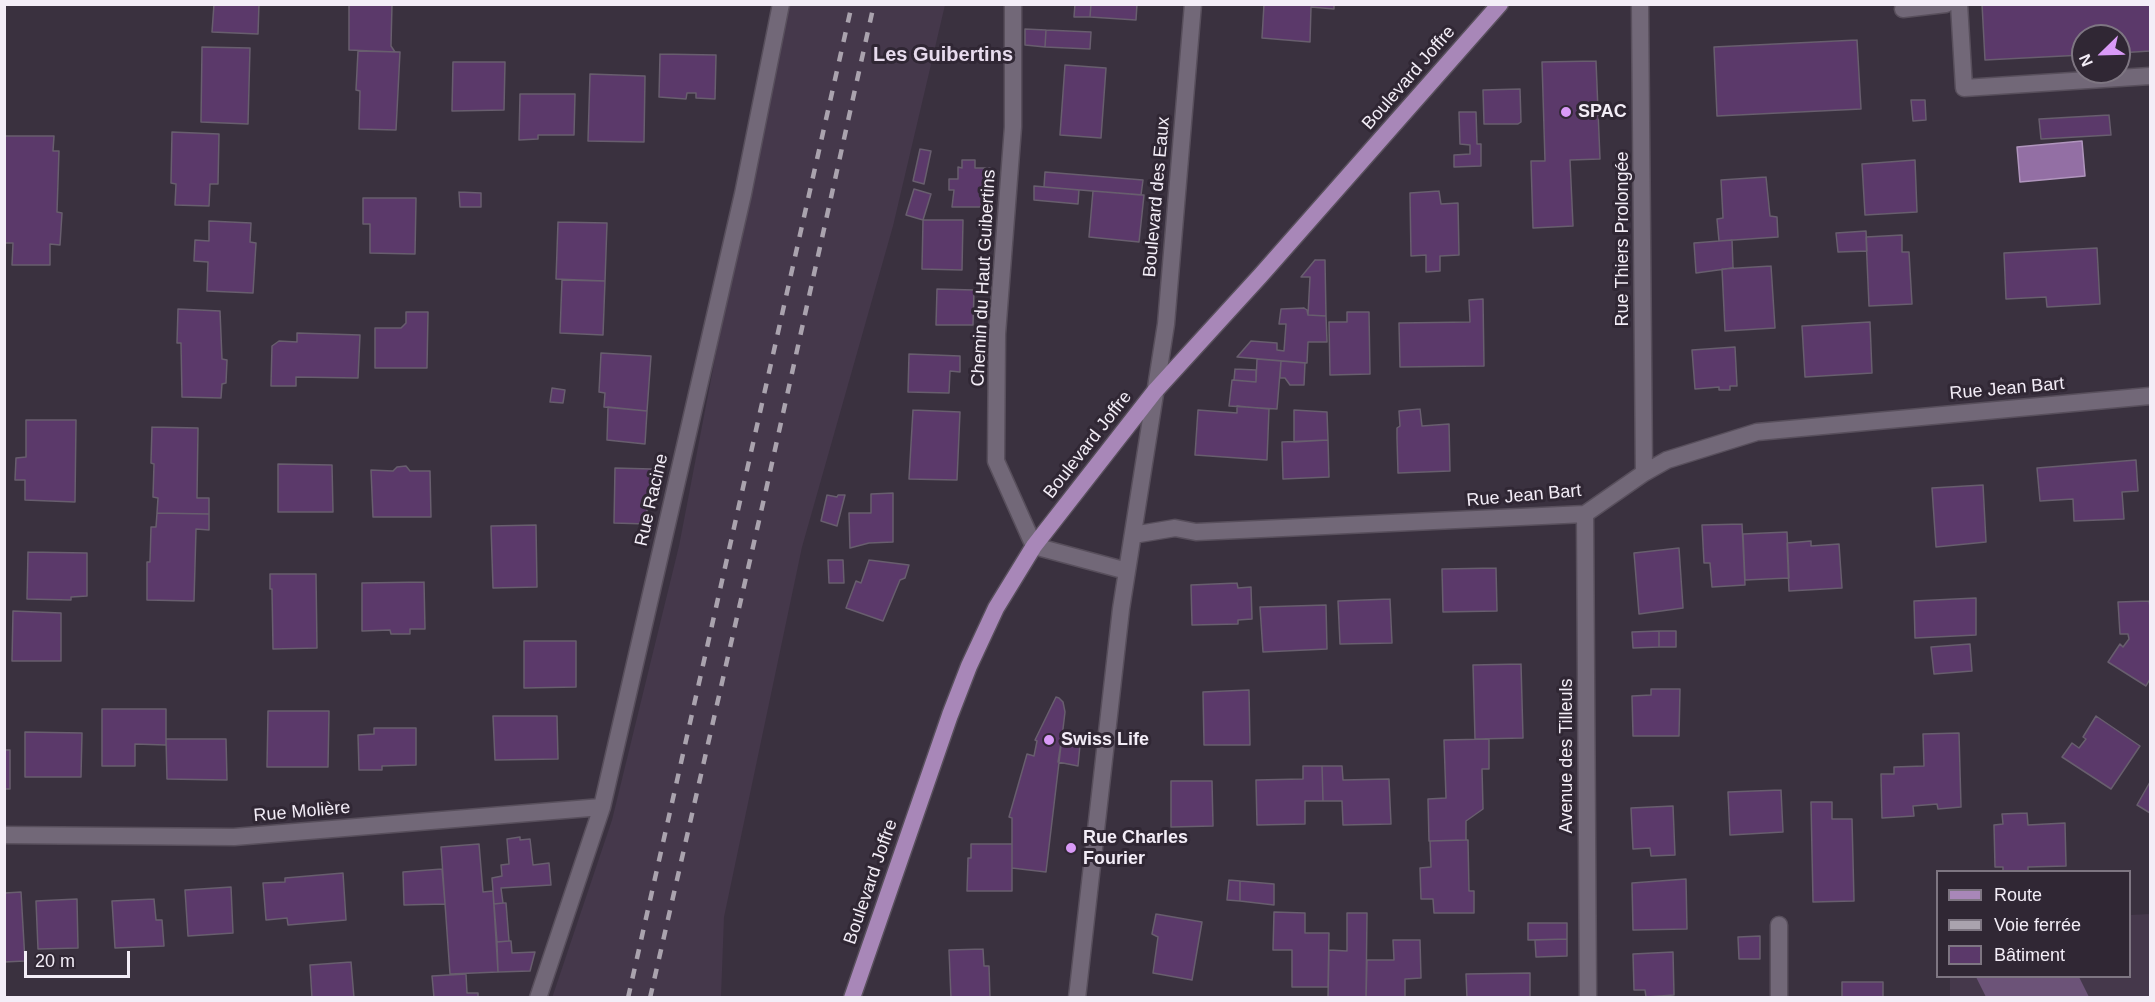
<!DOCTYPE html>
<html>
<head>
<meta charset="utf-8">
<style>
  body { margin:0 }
  #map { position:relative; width:2155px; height:1002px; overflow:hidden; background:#3a313f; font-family:Helvetica,sans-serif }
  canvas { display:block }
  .frame { position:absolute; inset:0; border:6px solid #f3edf7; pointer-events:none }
  .legend { position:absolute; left:1936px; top:870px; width:195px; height:108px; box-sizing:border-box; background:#302734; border:2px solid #7e7682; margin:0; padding:8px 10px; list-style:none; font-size:18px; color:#f3edf7 }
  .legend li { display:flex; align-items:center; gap:12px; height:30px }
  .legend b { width:30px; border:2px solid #7e7682 }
  .north { position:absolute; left:2071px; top:24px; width:60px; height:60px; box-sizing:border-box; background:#302734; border:2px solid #7e7682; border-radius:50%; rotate:247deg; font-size:16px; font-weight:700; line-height:24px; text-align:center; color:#f3edf7 }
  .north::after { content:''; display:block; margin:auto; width:21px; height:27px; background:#d99af7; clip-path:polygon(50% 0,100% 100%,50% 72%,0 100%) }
  .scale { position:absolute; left:24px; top:951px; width:106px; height:27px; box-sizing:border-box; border:3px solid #f3edf7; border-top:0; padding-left:8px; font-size:18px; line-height:21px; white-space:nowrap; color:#f3edf7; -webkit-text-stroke:4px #302734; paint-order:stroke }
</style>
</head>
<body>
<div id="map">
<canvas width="2155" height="1002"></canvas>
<div class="frame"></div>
<ul class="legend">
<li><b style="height:8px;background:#a887b8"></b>Route</li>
<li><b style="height:8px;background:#aaa3ae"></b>Voie ferrée</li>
<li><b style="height:16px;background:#5b396a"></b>Bâtiment</li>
</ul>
<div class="north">N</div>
<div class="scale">20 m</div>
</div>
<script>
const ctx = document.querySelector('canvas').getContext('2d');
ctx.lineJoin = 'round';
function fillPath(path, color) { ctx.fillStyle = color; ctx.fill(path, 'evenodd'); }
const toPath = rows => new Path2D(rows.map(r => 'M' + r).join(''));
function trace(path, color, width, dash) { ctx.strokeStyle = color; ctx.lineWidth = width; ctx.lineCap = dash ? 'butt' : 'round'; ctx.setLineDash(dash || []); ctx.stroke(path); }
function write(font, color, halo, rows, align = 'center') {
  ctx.font = font + ' Helvetica,sans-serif'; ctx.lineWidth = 6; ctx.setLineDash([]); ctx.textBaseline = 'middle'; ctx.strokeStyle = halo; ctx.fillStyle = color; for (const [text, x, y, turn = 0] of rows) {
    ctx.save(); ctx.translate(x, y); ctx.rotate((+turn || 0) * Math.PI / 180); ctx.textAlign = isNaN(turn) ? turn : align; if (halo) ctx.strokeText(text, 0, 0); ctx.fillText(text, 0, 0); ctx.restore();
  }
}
fillPath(toPath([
  [788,5,945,5,893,226,802,547,724,917,721,997,552,998,612,820,679,546,750,176],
  [2150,914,2150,997,1950,997,1950,977,2130,976,2130,915]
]), '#45384b');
fillPath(toPath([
  [1976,977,2079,977,2089,997,1986,997]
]), '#6c5378');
const water = toPath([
  [2082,141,2085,176,2020,182,2017,147,2082,141]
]);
fillPath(water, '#936fa4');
trace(water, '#b095bd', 1.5);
const building = toPath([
  [214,4,259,4,258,34,212,32,214,4],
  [349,4,392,4,391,46,395,52,349,50,349,4],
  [1075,4,1091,4,1090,17,1074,17,1075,4],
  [1091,4,1137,4,1136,20,1090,17,1091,4],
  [1264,4,1334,4,1334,9,1311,7,1310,42,1262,38,1264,4],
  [1982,4,2150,4,2150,51,2119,53,2119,36,2083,36,2083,55,1985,60,1982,4],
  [1025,29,1046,30,1045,47,1025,45,1025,29],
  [1046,30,1091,32,1090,49,1045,47,1046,30],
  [1857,40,1861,109,1717,116,1714,47,1857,40],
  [202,47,250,48,248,124,201,122,202,47],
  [358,51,400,52,396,130,359,129,360,91,356,90,358,51],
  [660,54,716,55,715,99,696,98,696,93,687,93,686,99,659,97,660,54],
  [1596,61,1600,159,1570,160,1573,226,1533,228,1531,161,1545,161,1542,62,1596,61],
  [453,62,505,62,504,110,452,111,453,62],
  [1065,65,1106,68,1101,138,1060,135,1065,65],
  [590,74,645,76,644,142,588,141,590,74],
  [1520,89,1521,122,1518,124,1484,124,1483,90,1520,89],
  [520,94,575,94,574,135,538,135,538,139,519,140,520,94],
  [1911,100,1925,100,1926,120,1913,121,1911,100],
  [1459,112,1476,112,1477,144,1481,144,1481,166,1454,167,1454,155,1470,154,1470,145,1460,144,1459,112],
  [2109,115,2111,135,2041,139,2039,119,2109,115],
  [172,132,219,134,218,184,210,184,209,206,175,205,176,184,171,183,172,132],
  [4,136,54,136,53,151,59,151,57,212,62,213,60,245,50,244,50,265,12,265,13,243,4,243,4,136],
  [920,149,931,151,924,184,913,181,920,149],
  [962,160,975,160,975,168,991,168,991,207,952,207,954,190,949,190,949,179,958,179,958,167,962,168,962,160],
  [1915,160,1917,212,1865,215,1862,164,1915,160],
  [1045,172,1143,180,1141,195,1044,187,1045,172],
  [1766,177,1770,216,1777,217,1778,237,1719,241,1717,219,1723,218,1721,180,1766,177],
  [1034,186,1079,190,1078,204,1034,200,1034,186],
  [914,189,931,194,923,220,906,215,914,189],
  [1093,191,1144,195,1139,242,1089,237,1093,191],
  [1439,191,1441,204,1458,203,1459,255,1440,256,1440,271,1426,272,1426,255,1411,256,1410,193,1439,191],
  [459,192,481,193,481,207,460,207,459,192],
  [363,198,416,198,415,254,370,253,370,224,363,224,363,198],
  [923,220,963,220,962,270,922,269,923,220],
  [209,221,251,223,250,242,256,243,253,293,207,291,208,262,194,261,195,240,209,241,209,221],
  [558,222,607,223,605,281,556,279,558,222],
  [1866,231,1867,251,1838,252,1836,233,1866,231],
  [1902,235,1902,252,1909,252,1912,304,1869,306,1866,237,1902,235],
  [1732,240,1733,268,1696,273,1694,243,1732,240],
  [2097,248,2100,304,2047,307,2046,297,2006,299,2004,253,2097,248],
  [1315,260,1325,260,1326,316,1308,315,1310,277,1301,277,1315,260],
  [1771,266,1775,328,1725,331,1722,269,1771,266],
  [562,280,605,281,603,335,560,333,562,280],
  [937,289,974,290,973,325,936,325,937,289],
  [1483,299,1484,366,1400,367,1399,323,1470,322,1469,300,1483,299],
  [1304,308,1307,310,1308,315,1326,316,1327,342,1308,342,1307,363,1237,357,1251,341,1277,343,1277,350,1284,351,1286,324,1279,324,1281,309,1304,308],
  [178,309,220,311,222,359,227,360,226,383,222,384,221,398,182,397,181,343,177,343,178,309],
  [406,312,428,312,427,368,375,368,375,328,401,328,406,323,406,312],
  [1347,312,1369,312,1370,374,1330,375,1329,322,1347,322,1347,312],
  [1870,322,1872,373,1805,377,1802,326,1870,322],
  [297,333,360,335,358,378,296,377,296,386,271,386,272,346,279,341,297,342,297,333],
  [1735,347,1737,386,1730,386,1730,390,1719,390,1719,387,1695,389,1692,350,1735,347],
  [601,353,651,356,647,411,604,407,605,393,599,392,601,353],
  [909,354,960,356,960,372,950,371,949,393,908,392,909,354],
  [1257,359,1281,361,1277,409,1229,406,1232,380,1256,382,1257,359],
  [1281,361,1305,363,1304,385,1290,385,1285,378,1280,378,1281,361],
  [1235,369,1256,370,1256,382,1234,380,1235,369],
  [552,388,565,390,563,403,550,402,552,388],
  [1237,406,1269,409,1267,460,1195,455,1198,410,1237,413,1237,406],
  [608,407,647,411,645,444,607,440,608,407],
  [1420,409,1422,426,1449,424,1450,471,1398,473,1397,438,1397,428,1400,426,1399,411,1420,409],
  [913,410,960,412,957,480,909,479,913,410],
  [1294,410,1327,412,1328,440,1294,442,1294,410],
  [26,420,76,420,75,502,25,500,25,480,15,480,16,458,26,457,26,420],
  [152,427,198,428,197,498,209,498,209,514,157,513,158,498,153,497,154,464,151,463,152,427],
  [1328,440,1329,477,1283,479,1282,442,1328,440],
  [2136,460,2138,491,2122,492,2124,519,2074,521,2073,499,2040,501,2037,468,2136,460],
  [278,464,332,465,333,512,278,512,278,464],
  [406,466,410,471,430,471,431,517,373,517,371,470,393,471,397,467,406,466],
  [615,468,652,469,650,509,647,509,647,524,614,523,615,468],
  [1983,485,1986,542,1936,547,1932,488,1983,485],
  [893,493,893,542,869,543,850,548,849,513,871,513,871,494,893,493],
  [827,495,837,497,838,495,845,495,837,526,821,521,827,495],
  [157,513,209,514,209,530,196,529,194,601,147,600,147,562,150,562,151,527,156,527,157,513],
  [1742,524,1745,585,1712,587,1710,563,1704,563,1702,525,1742,524],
  [536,525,537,587,493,588,491,526,536,525],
  [1787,532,1789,578,1745,580,1743,534,1787,532],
  [1811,541,1811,546,1839,544,1842,588,1789,591,1787,543,1811,541],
  [1679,548,1683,608,1639,614,1634,553,1679,548],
  [28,552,87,553,87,596,71,597,71,600,27,599,28,552],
  [828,560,843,560,844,583,829,583,828,560],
  [869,560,909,565,905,578,900,580,883,621,846,608,856,581,861,583,869,560],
  [1496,568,1497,611,1443,612,1442,569,1496,568],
  [270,574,316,574,317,648,273,649,272,589,270,589,270,574],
  [424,582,425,629,410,629,410,634,391,634,390,630,362,631,362,583,424,582],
  [1237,583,1238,588,1251,587,1252,619,1238,620,1238,624,1192,625,1191,585,1237,583],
  [1976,598,1976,635,1915,638,1914,601,1976,598],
  [1390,599,1392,643,1340,644,1338,601,1390,599],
  [2149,601,2150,607,2150,679,2146,686,2108,662,2120,644,2123,647,2129,639,2128,634,2120,634,2118,602,2149,601],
  [1326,605,1327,649,1263,652,1260,607,1326,605],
  [13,611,61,613,61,661,12,661,13,611],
  [1659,631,1659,647,1633,648,1632,632,1659,631],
  [1659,631,1676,631,1676,647,1659,647,1659,631],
  [524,641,576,641,576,687,524,688,524,641],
  [1970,644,1972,671,1934,674,1931,647,1970,644],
  [1521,664,1523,738,1475,739,1473,665,1521,664],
  [1651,689,1680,689,1679,736,1633,736,1632,696,1651,695,1651,689],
  [1249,690,1250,745,1204,745,1203,692,1249,690],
  [1056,697,1059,698,1063,702,1065,712,1046,872,1012,868,1012,818,1009,817,1027,754,1034,756,1037,741,1035,740,1056,697],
  [102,709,166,709,166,745,135,744,135,766,102,766,102,709],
  [268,711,329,711,328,767,267,767,268,711],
  [493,716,557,716,558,759,495,760,493,716],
  [2096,716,2140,746,2111,789,2062,757,2072,743,2079,748,2086,739,2083,737,2096,716],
  [374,728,416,728,416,765,382,766,382,770,359,770,358,735,374,734,374,728],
  [25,732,82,733,81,777,25,777,25,732],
  [1959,733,1961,807,1938,809,1937,804,1913,806,1914,816,1882,818,1881,774,1894,774,1894,767,1924,766,1923,734,1959,733],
  [166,739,226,739,227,780,167,779,166,739],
  [1489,739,1489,769,1482,769,1483,809,1466,821,1466,840,1429,841,1428,799,1446,798,1444,740,1489,739],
  [1061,743,1080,745,1078,766,1058,762,1061,743],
  [4,750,10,750,10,789,4,789,4,750],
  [1303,766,1322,766,1323,801,1305,801,1305,824,1257,825,1256,780,1303,779,1303,766],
  [1322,766,1342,766,1343,780,1389,779,1391,824,1343,825,1342,801,1323,801,1322,766],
  [1171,781,1212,781,1213,826,1171,827,1171,781],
  [2150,782,2150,813,2137,805,2150,782],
  [1781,790,1783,832,1730,835,1728,792,1781,790],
  [1811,802,1832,802,1832,819,1852,819,1854,901,1813,902,1811,802],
  [1673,806,1675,855,1651,856,1650,848,1633,849,1631,808,1673,806],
  [2027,813,2028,825,2065,823,2066,866,2028,867,2028,872,2003,872,2003,867,1995,867,1994,825,2003,824,2002,814,2027,813],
  [520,837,520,840,530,839,533,865,549,863,551,885,501,888,503,903,494,904,492,878,502,876,501,865,509,864,507,839,520,837],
  [1466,840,1468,840,1469,891,1474,891,1474,913,1434,913,1433,899,1421,899,1420,868,1431,867,1430,841,1466,840],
  [479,844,483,892,493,891,498,972,450,974,441,847,479,844],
  [971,844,1012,844,1012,891,967,891,968,858,971,858,971,844],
  [442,869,445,904,404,905,403,872,442,869],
  [343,873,346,920,288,925,287,918,266,920,263,883,285,882,285,878,343,873],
  [1686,879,1687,929,1633,930,1632,883,1686,879],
  [1229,880,1240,881,1240,901,1227,900,1229,880],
  [1240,881,1274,884,1274,905,1240,901,1240,881],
  [231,887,233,933,188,936,185,890,231,887],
  [21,892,25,961,4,962,5,893,21,892],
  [77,899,78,948,38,949,36,901,77,899],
  [154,899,156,920,162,920,164,946,115,948,112,901,154,899],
  [503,903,506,903,509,941,497,942,494,904,503,903],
  [1274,912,1305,913,1305,933,1329,933,1328,987,1292,987,1292,950,1273,950,1274,912],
  [1347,913,1367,913,1366,998,1328,998,1329,950,1347,951,1347,913],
  [1156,914,1202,922,1192,980,1153,973,1158,937,1152,934,1156,914],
  [1528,923,1567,923,1567,939,1528,940,1528,923],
  [1760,936,1760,959,1739,959,1738,937,1760,936],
  [1567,939,1567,956,1536,957,1535,940,1567,939],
  [1393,940,1420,940,1421,978,1405,979,1405,998,1366,998,1367,960,1394,960,1393,940],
  [509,941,511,941,512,953,535,952,530,971,498,972,497,942,509,941],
  [983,949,984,966,989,966,990,998,951,998,949,950,983,949],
  [1673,952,1674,995,1646,997,1645,990,1634,990,1633,954,1673,952],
  [351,962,354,998,312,998,310,965,351,962],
  [1530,973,1530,998,1467,998,1466,974,1530,973],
  [466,974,467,993,478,993,478,998,434,998,432,976,466,974],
  [1842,982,1883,982,1883,998,1842,998,1842,982]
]);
fillPath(building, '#5b396a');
trace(building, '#685e6e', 1.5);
const service = toPath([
  [1959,4,1964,88,2150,76],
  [1903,9,1946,4]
]);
const minor = toPath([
  [1013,4,1013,127,997,334,996,461,1034,546,1127,571],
  [1640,4,1644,473],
  [1585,514,1588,998],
  [1133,535,1175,528,1196,532,1585,514,1644,473,1667,460,1757,432,2150,396],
  [4,835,234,837,602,807],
  [1779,925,1779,998],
  [538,998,602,807,743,194,781,4],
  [1077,998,1121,609,1166,324,1193,4]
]);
const primary = toPath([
  [852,998,950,715,969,666,996,608,1034,546,1155,391,1261,275,1500,4]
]);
trace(service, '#584f5c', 19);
trace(minor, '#584f5c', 19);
trace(primary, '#584f5c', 19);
trace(service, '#726878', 16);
trace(minor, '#726878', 16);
trace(primary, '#a887b8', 16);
trace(toPath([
  [628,998,852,4],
  [650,998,766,490,874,4]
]), '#aaa3ae', 4.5, [10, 10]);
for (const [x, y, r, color] of [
  [1566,112,6,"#d99af7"],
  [1049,740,6,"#d99af7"],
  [1071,848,6,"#d99af7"]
]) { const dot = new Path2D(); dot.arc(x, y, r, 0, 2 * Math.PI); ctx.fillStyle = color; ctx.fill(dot); trace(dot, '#302734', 2); }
write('18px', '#f3edf7', '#302734', [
  ["Boulevard Joffre",1409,78,-49],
  ["Boulevard des Eaux",1157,197,-85],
  ["Rue Thiers Prolongée",1623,239,-90],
  ["Chemin du Haut Guibertins",984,278,-87],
  ["Rue Jean Bart",2007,389,-5],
  ["Boulevard Joffre",1088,445,-52],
  ["Rue Jean Bart",1524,496,-5],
  ["Rue Racine",652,500,-77],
  ["Avenue des Tilleuls",1567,756,-90],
  ["Rue Molière",302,812,-5],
  ["Boulevard Joffre",871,882,-71]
]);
write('bold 18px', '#f3edf7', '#302734', [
  ["SPAC",1578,112],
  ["Swiss Life",1061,740],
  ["Rue Charles",1083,838],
  ["Fourier",1083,859]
], 'left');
write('bold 20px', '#e7dbed', '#302734', [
  ["Les Guibertins",943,55]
]);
</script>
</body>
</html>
